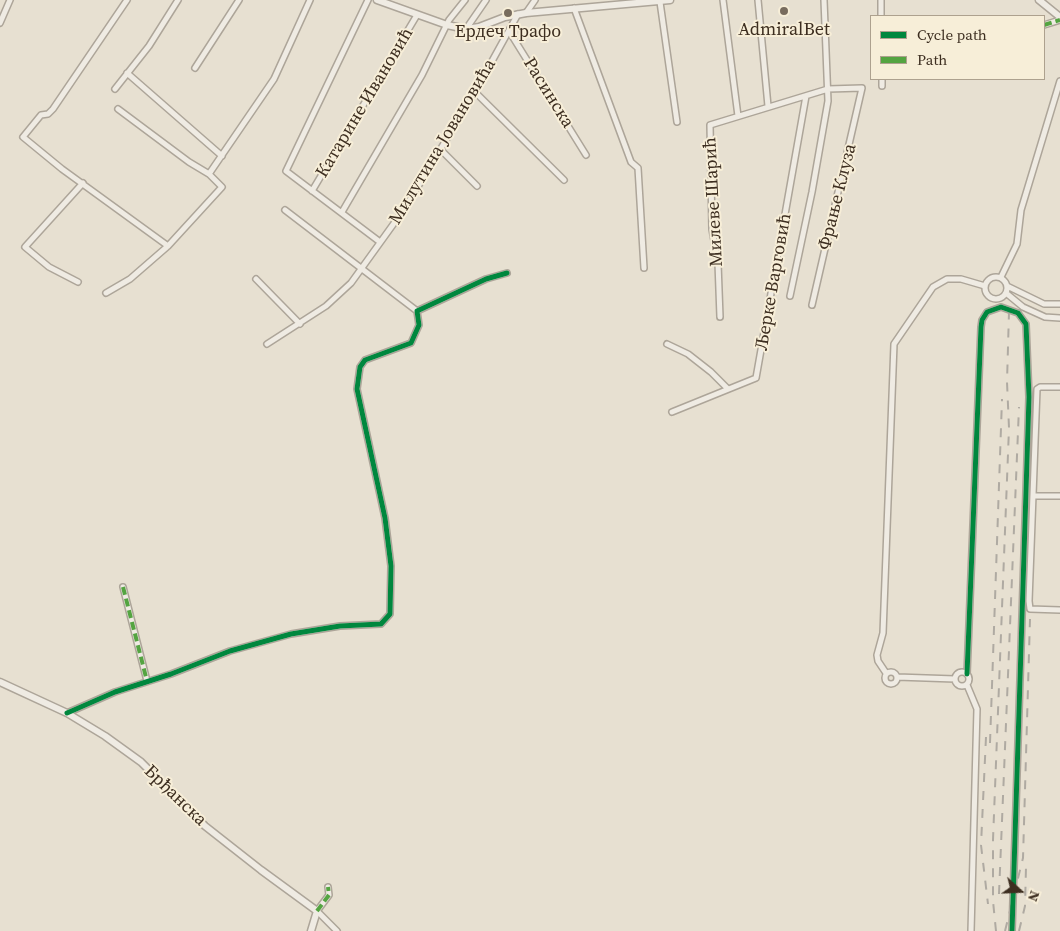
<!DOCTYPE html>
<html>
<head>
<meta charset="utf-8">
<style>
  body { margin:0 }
  #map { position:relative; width:1060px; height:931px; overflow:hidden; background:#e7e0d1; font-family:"Source Serif 4",serif }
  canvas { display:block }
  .legend { position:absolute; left:870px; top:15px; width:175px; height:65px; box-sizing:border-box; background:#f7eed8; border:1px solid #ada18e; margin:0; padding:6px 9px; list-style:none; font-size:15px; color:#3d2e20 }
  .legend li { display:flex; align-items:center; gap:10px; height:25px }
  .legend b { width:25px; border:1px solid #ada18e }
  .north { position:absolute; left:995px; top:866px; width:50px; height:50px; -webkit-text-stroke:4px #f7eed8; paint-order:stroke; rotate:110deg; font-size:14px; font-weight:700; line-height:20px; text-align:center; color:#3d2e20 }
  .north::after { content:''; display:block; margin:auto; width:18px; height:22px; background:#3d2e20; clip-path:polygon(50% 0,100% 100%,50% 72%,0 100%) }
</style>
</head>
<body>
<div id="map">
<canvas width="1060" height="931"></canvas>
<ul class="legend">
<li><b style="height:6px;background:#00873e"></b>Cycle path</li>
<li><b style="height:6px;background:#54a441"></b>Path</li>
</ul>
<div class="north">N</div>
</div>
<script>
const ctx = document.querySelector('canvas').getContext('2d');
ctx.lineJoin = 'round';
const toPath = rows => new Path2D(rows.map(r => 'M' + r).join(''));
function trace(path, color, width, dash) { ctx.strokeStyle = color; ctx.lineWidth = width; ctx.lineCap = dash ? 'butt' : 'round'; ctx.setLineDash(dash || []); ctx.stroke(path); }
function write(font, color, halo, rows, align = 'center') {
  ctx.font = font + ' "Source Serif 4",serif'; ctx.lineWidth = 4; ctx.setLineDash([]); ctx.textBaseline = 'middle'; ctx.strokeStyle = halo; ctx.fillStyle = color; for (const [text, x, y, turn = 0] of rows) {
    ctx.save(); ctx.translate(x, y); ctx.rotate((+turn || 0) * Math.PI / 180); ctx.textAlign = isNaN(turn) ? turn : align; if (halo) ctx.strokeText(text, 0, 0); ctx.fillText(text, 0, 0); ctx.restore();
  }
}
const minor = toPath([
  [127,0,53,109,48,114,41,115,23,137,62,169,168,246],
  [368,0,286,171,380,242],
  [723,0,738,116],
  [758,0,768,106],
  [881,0,881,16],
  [660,2,677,122],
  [574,8,631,162,638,168,644,268],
  [526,13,535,0],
  [0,23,10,0],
  [1044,25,1060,20],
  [466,29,486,0],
  [509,31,586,155],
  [195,68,239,0],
  [127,73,222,156],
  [882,79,882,86],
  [115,89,149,46,178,0],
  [475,92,564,180],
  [441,150,477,186],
  [209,174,274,79,310,0],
  [312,191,417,15],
  [285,210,417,311],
  [342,212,422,75,449,20,465,0],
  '985 288a11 11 0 1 1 22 0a11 11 0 1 1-22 0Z',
  [1001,277,1017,244,1021,210,1060,81],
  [256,279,300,324],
  [78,282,49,267,25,247,83,183],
  [1007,286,1044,304,1060,304],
  [106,293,130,279,168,246,222,187,209,174,189,162,118,109],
  [1006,293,1023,307,1045,317,1060,318],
  [790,296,812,192,828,101,824,0],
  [720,317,718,263,712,229,710,125,828,89,862,88,812,305],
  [267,344,326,306,351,283,405,208,475,92,518,14],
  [667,344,688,354,711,372,728,389],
  [1060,387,1040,387,1037,389,1029,601,1030,609,1060,610],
  [672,412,756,378,806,96],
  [1033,496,1060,496],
  [123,587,147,681],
  '955 679a7 7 0 1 1 14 0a7 7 0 1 1-14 0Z',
  '885 678a6 6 0 1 1 12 0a6 6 0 1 1-12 0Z',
  [886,673,878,661,877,655,883,633,894,344,933,287,947,279,961,279,985,286],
  [967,674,981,327,982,320,987,312,1001,307,1018,313,1026,324,1029,397,1012,931],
  [897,677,955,679],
  [967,685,977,709,971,931],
  [67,713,115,692,171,674,230,651,291,634,340,626,381,624,390,614,391,566,385,518,357,389,360,367,365,360,411,343,419,325,417,311,486,279,507,273],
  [328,887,329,895,317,911,337,931]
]);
const tertiary = toPath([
  [377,0,447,25,466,29,479,27,505,17,526,13,670,0],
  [1039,0,1060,17],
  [0,682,67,713,105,736,141,762,205,826,261,870,317,911,311,931]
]);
trace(minor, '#ada599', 8);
trace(tertiary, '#ada599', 9);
trace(minor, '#efebe3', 5);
trace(tertiary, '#efebe3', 6);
trace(toPath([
  [986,737,981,845,988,904],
  [990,743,1002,399],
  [999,894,1019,407],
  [996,931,993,901,993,840,1009,428,1007,382,1009,312],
  [1005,931,1023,858,1030,619],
  [1019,931,1025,906,1026,867]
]), '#afaaa2', 2, [9, 9]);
trace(toPath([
  [1044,25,1060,20],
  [123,587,147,681],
  [317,911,329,895,328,887]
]), '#54a441', 4, [8, 4]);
trace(toPath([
  [967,674,981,327,982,320,987,312,1001,307,1018,313,1026,324,1029,397,1012,931],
  [67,713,115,692,171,674,230,651,291,634,340,626,381,624,390,614,391,566,385,518,357,389,360,367,365,360,411,343,419,325,417,311,486,279,507,273]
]), '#00873e', 5);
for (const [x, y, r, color] of [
  [784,11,5,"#786c5e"],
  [508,13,5,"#786c5e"]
]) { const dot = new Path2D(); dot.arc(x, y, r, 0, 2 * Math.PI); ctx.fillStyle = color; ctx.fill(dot); trace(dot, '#f7eed8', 2); }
write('18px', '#3d2e20', '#f7eed8', [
  ["AdmiralBet",784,30],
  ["Ердеч Трафо",508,32]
]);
write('18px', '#3d2e20', '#f7eed8', [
  ["Расинска",548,93,58],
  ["Катарине Ивановић",365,103,-59],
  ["Милутина Јовановића",443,142,-59],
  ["Фрање Клуза",838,197,-76],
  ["Милеве Шарић",714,202,-93],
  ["Љерке Варговић",774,282,-80],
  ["Брђанска",175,796,44]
]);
</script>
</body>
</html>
